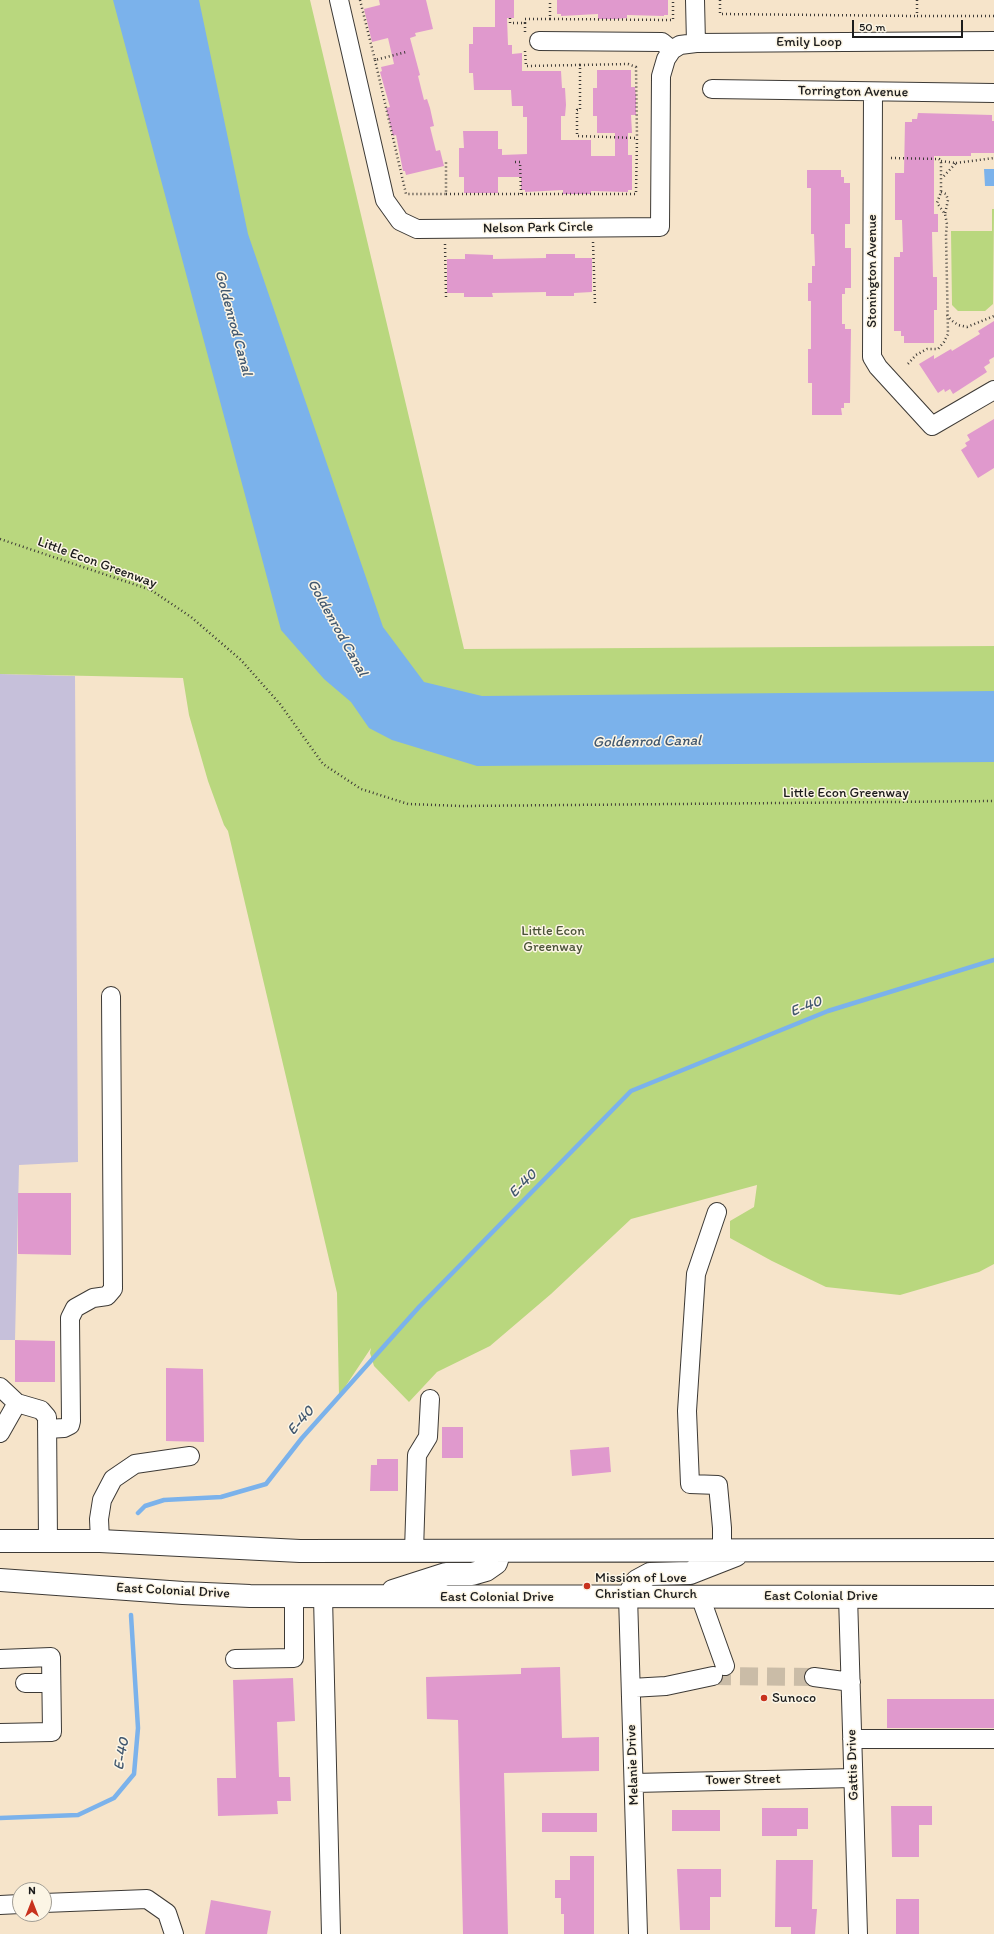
<!DOCTYPE html>
<html>
<head>
<meta charset="utf-8">
<style>
  body { margin:0 }
  #map { position:relative; width:994px; height:1934px; overflow:hidden; background:#f6e4ca; font-family:Itim,sans-serif }
  canvas { display:block }
  .north { position:absolute; left:12px; top:1882px; width:40px; height:40px; box-sizing:border-box; background:#fcf5e5; border:1px solid #a29e95; border-radius:50%; rotate:0deg; font-size:11px; font-weight:700; line-height:16px; text-align:center; color:#1c1c1c }
  .north::after { content:''; display:block; margin:auto; width:14px; height:18px; background:#c8321e; clip-path:polygon(50% 0,100% 100%,50% 72%,0 100%) }
  .scale { position:absolute; left:852px; top:20px; width:111px; height:18px; box-sizing:border-box; border:2px solid #1c1c1c; border-top:0; padding-left:5px; font-size:12px; line-height:14px; white-space:nowrap; color:#1c1c1c; -webkit-text-stroke:3px #fcf5e5; paint-order:stroke }
</style>
</head>
<body>
<div id="map">
<canvas width="994" height="1934"></canvas>
<div class="north">N</div>
<div class="scale">50 m</div>
</div>
<script>
const ctx = document.querySelector('canvas').getContext('2d');
ctx.lineJoin = 'round';
function fillPath(path, color) { ctx.fillStyle = color; ctx.fill(path, 'evenodd'); }
const toPath = rows => new Path2D(rows.map(r => 'M' + r).join(''));
function trace(path, color, width, dash) { ctx.strokeStyle = color; ctx.lineWidth = width; ctx.lineCap = dash ? 'butt' : 'round'; ctx.setLineDash(dash || []); ctx.stroke(path); }
function write(font, color, halo, rows, align = 'center') {
  ctx.font = font + ' Itim,sans-serif'; ctx.lineWidth = 3; ctx.setLineDash([]); ctx.textBaseline = 'middle'; ctx.strokeStyle = halo; ctx.fillStyle = color; for (const [text, x, y, turn = 0] of rows) {
    ctx.save(); ctx.translate(x, y); ctx.rotate((+turn || 0) * Math.PI / 180); ctx.textAlign = isNaN(turn) ? turn : align; if (halo) ctx.strokeText(text, 0, 0); ctx.fillText(text, 0, 0); ctx.restore();
  }
}
fillPath(toPath([
  [0,674,75,676,78,1162,19,1165,15,1340,0,1340]
]), '#c6c0da');
fillPath(toPath([
  [0,0,310,0,464,649,994,646,994,1264,979,1272,900,1295,826,1287,772,1261,730,1238,730,1221,754,1207,757,1185,631,1219,551,1294,490,1346,437,1372,409,1402,374,1366,370,1353,371,1348,339,1396,337,1293,228,831,224,825,208,781,189,715,183,678,0,674],
  [992,209,994,209,993,304,985,311,958,311,952,305,951,231,992,231]
]), '#b9d77e');
fillPath(toPath([
  [113,0,199,0,248,234,383,627,424,682,482,696,994,691,994,762,477,766,392,740,369,728,351,702,324,679,281,630],
  [984,169,994,169,994,186,985,186]
]), '#7bb2eb');
trace(toPath([
  [138,1513,145,1506,164,1500,221,1497,266,1484,302,1438,419,1307,631,1091,828,1011,994,960],
  [0,1818,78,1815,114,1798,134,1774,138,1728,131,1615]
]), '#7bb2eb', 4.5);
fillPath(toPath([
  [379,0,426,0,433,29,415,33,416,36,410,38,420,75,418,76,424,100,427,99,430,108,434,126,430,127,436,151,440,150,444,166,406,175,405,171,403,171,396,135,393,136,386,108,390,107,380,72,382,71,381,67,394,64,388,38,372,42,364,9,380,5],
  [495,0,514,0,514,18,507,18,508,45,512,45,512,54,522,53,522,71,561,71,562,88,565,88,566,105,565,116,561,116,561,140,591,140,591,156,615,156,615,133,597,133,597,116,593,116,593,88,597,88,597,70,631,70,631,87,635,87,636,97,636,115,631,115,632,133,628,133,628,155,632,155,632,190,628,190,628,192,591,191,591,194,563,194,563,190,525,192,525,190,521,190,521,177,498,177,498,193,464,193,464,177,459,177,459,148,464,148,463,131,498,131,498,149,502,149,502,155,527,154,527,117,523,117,523,106,512,106,511,90,474,90,473,73,469,73,469,44,473,44,473,27,495,27],
  [557,0,668,0,668,15,664,15,664,16,627,15,627,18,616,19,598,19,598,14,561,16,561,14,557,14],
  [918,113,992,115,992,121,994,121,994,153,971,153,971,156,934,156,934,214,938,214,938,232,932,232,933,277,937,277,937,310,934,310,934,343,904,343,904,336,901,336,901,331,894,331,894,257,900,257,900,252,903,252,902,220,895,220,895,173,904,173,905,122,912,122,912,119,917,119],
  [807,170,841,170,841,177,844,177,844,183,850,183,850,224,845,224,845,248,851,248,851,288,845,288,845,294,842,294,842,324,845,324,845,329,851,329,850,403,844,403,844,408,841,408,842,415,812,415,812,383,808,383,808,349,811,349,811,301,808,301,808,283,812,283,812,266,815,266,814,234,811,234,811,188,807,188],
  [465,254,493,255,493,259,546,258,546,254,575,254,575,258,592,258,592,292,574,293,574,296,546,296,546,292,492,293,493,297,464,297,464,293,447,293,447,259,465,259],
  [994,321,994,357,989,360,990,363,984,367,987,372,953,394,950,389,945,392,944,389,938,393,919,364,934,355,934,359,951,349,952,351,980,334,978,331],
  [994,419,994,468,978,478,961,450,967,446,965,443,970,440,967,435],
  [18,1193,71,1193,71,1255,18,1254],
  [15,1340,55,1341,55,1382,15,1382],
  [166,1368,203,1369,204,1442,166,1441],
  [442,1427,463,1427,463,1458,442,1458],
  [609,1447,611,1472,572,1476,570,1450],
  [377,1459,398,1459,398,1491,370,1491,371,1465,377,1465],
  [560,1667,562,1738,599,1737,599,1771,504,1773,508,1934,463,1934,458,1720,427,1719,426,1677,521,1674,521,1668],
  [293,1678,295,1721,277,1722,279,1777,290,1777,291,1801,277,1801,278,1814,218,1816,217,1778,236,1778,233,1680],
  [887,1699,994,1699,994,1728,887,1728],
  [891,1806,932,1806,932,1825,919,1825,919,1857,892,1857],
  [762,1808,808,1808,808,1829,797,1829,797,1836,762,1836],
  [672,1810,720,1810,720,1831,672,1831],
  [542,1813,597,1813,597,1832,542,1832],
  [570,1856,594,1856,594,1934,564,1934,564,1914,561,1914,561,1898,555,1898,555,1880,570,1880],
  [776,1860,813,1860,812,1909,817,1909,815,1934,791,1934,791,1927,775,1927],
  [677,1869,721,1869,721,1897,710,1897,710,1930,680,1930],
  [896,1899,919,1899,919,1934,896,1934],
  [211,1900,271,1911,267,1934,205,1934]
]), '#e099cd');
trace(toPath([
  [713,1676,814,1677]
]), '#cabca7', 18, [18, 9]);
const minor = toPath([
  [339,0,385,200,400,221,417,229,660,227,661,76,666,59,672,50,680,45,696,43,695,0],
  [539,41,662,42,672,50],
  [696,43,994,41],
  [712,89,994,93],
  [873,93,872,357,878,367,932,426,994,390],
  [717,1212,696,1274,687,1411,690,1484,718,1485,722,1528,722,1551],
  [0,1387,17,1403,41,1410,47,1417,48,1541],
  [47,1429,64,1428,70,1425,71,1421,70,1318,75,1308,93,1298,107,1296,113,1289,111,996],
  [0,1433,17,1403],
  [100,1541,99,1519,102,1500,113,1479,135,1464,190,1456],
  [414,1551,417,1455,428,1437,430,1399],
  [628,1596,638,1934],
  [700,1596,725,1666],
  [848,1596,858,1934],
  [323,1597,331,1934],
  [0,1659,51,1657,52,1732,0,1733],
  [235,1659,294,1658,294,1597],
  [814,1677,851,1682],
  [25,1683,51,1683],
  [631,1688,666,1686,713,1676],
  [852,1739,994,1739],
  [634,1783,853,1778],
  [44,1903,147,1899,167,1913,174,1934],
  [0,1905,20,1904]
]);
const highway = toPath([
  [0,1541,100,1541,300,1551,994,1550],
  [0,1580,183,1593,250,1596,994,1597],
  [393,1591,446,1574,472,1574,486,1570,496,1563,500,1551],
  [628,1596,637,1581,650,1574,690,1573,736,1555]
]);
trace(minor, '#3d3a36', 20);
trace(highway, '#3d3a36', 24);
trace(toPath([
  [360,0,375,60,406,52,406,50],
  [720,0,720,14,917,16],
  [917,0,917,16,994,16],
  [510,18,510,23,525,23,525,34],
  [550,19,673,20,673,0],
  [525,23,525,19,550,19,550,0],
  [525,51,526,66,580,65],
  [375,60,406,194,446,194,446,162,448,162],
  [891,158,939,159,941,161,941,192,937,203,945,214,947,224,946,234,948,334,944,342,938,349,927,349,916,355,906,366],
  [941,161,956,163,943,177],
  [515,162,520,162,521,194],
  [956,163,994,158],
  [941,192,946,194,948,200,945,214],
  [446,194,636,194,637,138,577,136,577,110,580,110,580,65,628,64,636,67,637,138],
  [593,242,595,304],
  [445,244,446,297],
  [947,315,951,320,958,325,967,327,994,316],
  [0,539,151,590,191,617,241,660,280,704,323,764,361,789,408,804,462,806,994,801]
]), '#3d3a36', 2.5, [1, 3]);
trace(minor, '#fff', 18);
trace(highway, '#fff', 22);
for (const [x, y, r, color] of [
  [587,1586,4,"#c8321e"],
  [764,1698,4,"#c8321e"]
]) { const dot = new Path2D(); dot.arc(x, y, r, 0, 2 * Math.PI); ctx.fillStyle = color; ctx.fill(dot); trace(dot, '#fcf5e5', 1.5); }
write('14px', '#1c1c1c', '#fcf5e5', [
  ["Emily Loop",809,42],
  ["Torrington Avenue",853,92,1],
  ["Nelson Park Circle",538,228,-1],
  ["Stonington Avenue",872,271,-90],
  ["Little Econ Greenway",97,563,20],
  ["Little Econ Greenway",846,793],
  ["East Colonial Drive",173,1591,3],
  ["East Colonial Drive",821,1596],
  ["East Colonial Drive",497,1597],
  ["Melanie Drive",633,1765,-92],
  ["Gattis Drive",853,1765,-92],
  ["Tower Street",743,1780,-1]
]);
write('14px', '#4b5439', '#fcf5e5', [
  ["Little Econ",553,931],
  ["Greenway",553,947]
]);
write('14px', '#1c1c1c', '#fcf5e5', [
  ["Mission of Love",595,1578],
  ["Christian Church",595,1594],
  ["Sunoco",772,1698]
], 'left');
write('italic 15px', '#42586f', '#fcf5e5', [
  ["Goldenrod Canal",233,323,75],
  ["Goldenrod Canal",337,628,61],
  ["Goldenrod Canal",647,742,-1],
  ["E-40",806,1007,-21],
  ["E-40",523,1184,-45],
  ["E-40",301,1421,-49],
  ["E-40",122,1754,-80]
]);
</script>
</body>
</html>
